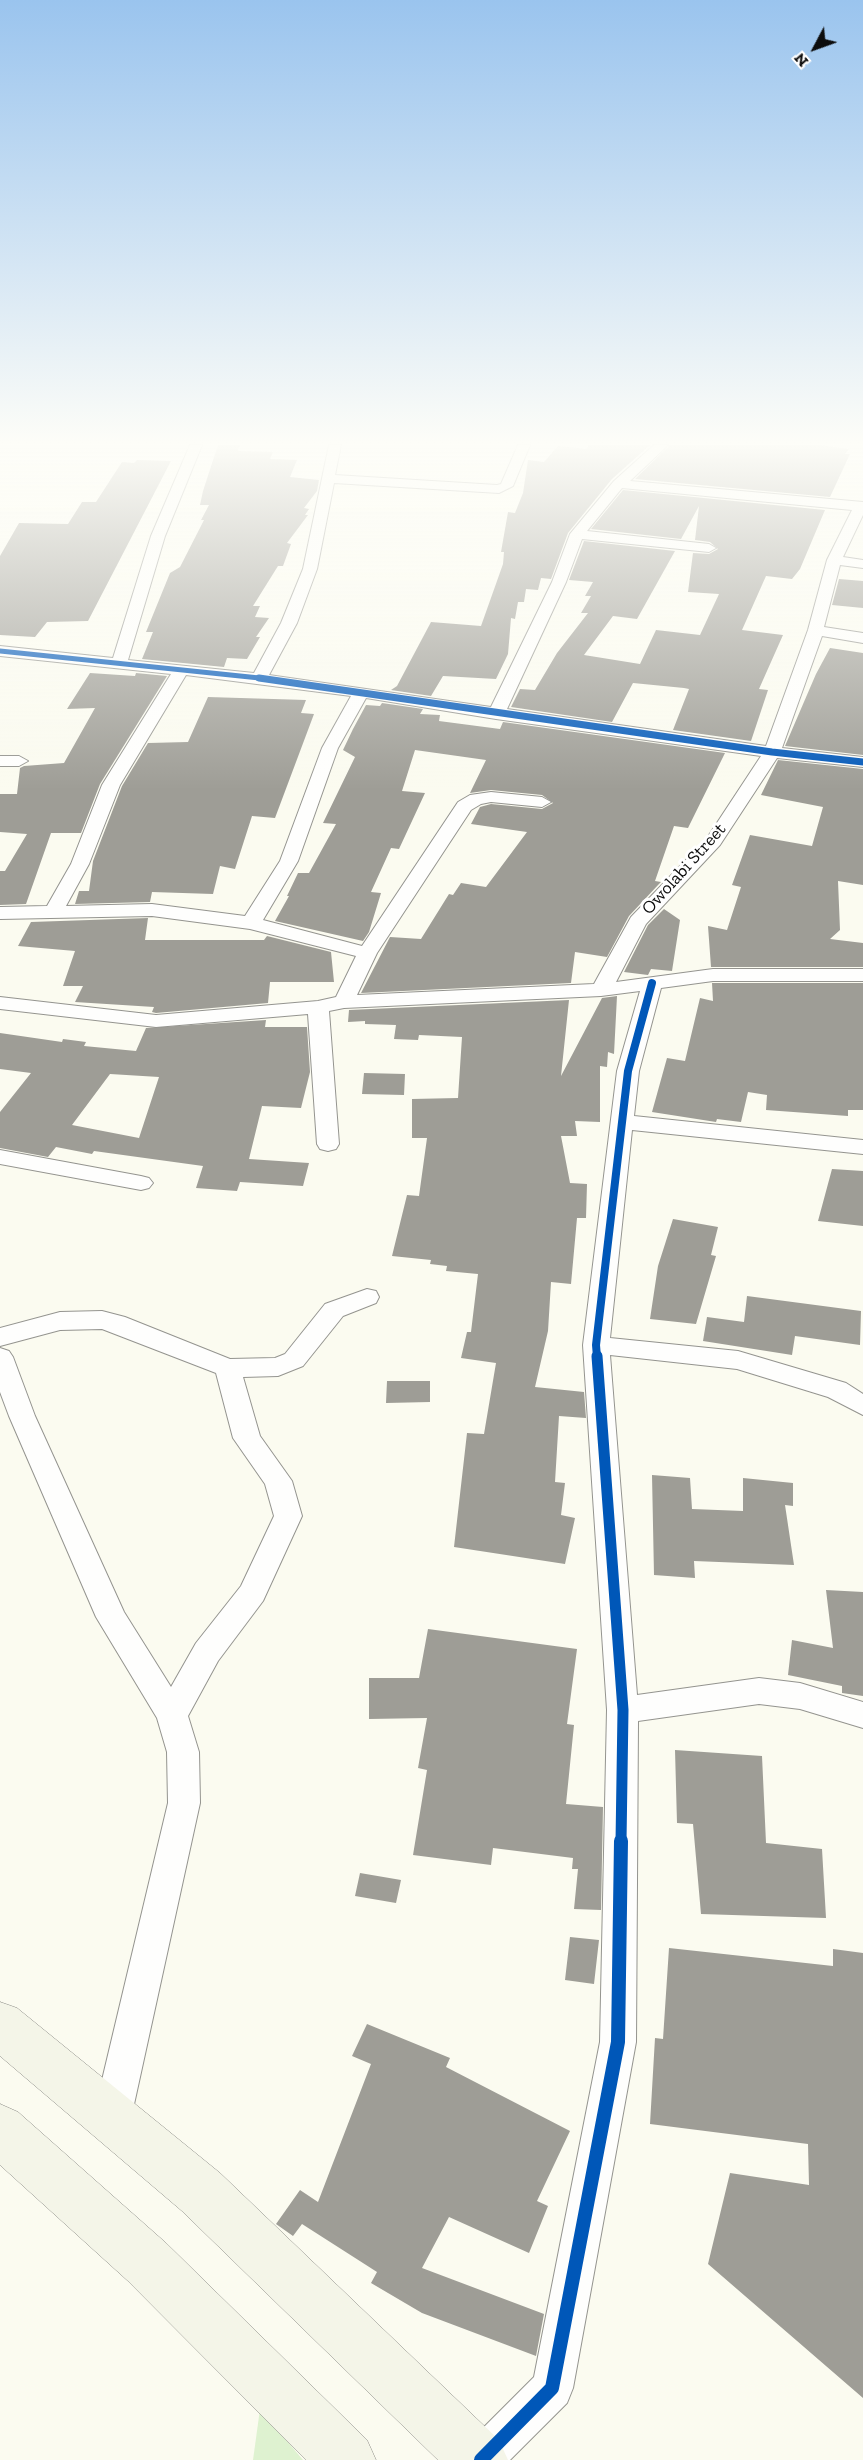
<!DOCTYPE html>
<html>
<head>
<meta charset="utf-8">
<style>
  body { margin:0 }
  #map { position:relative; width:863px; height:2460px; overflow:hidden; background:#fbfbf0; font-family:"Zilla Slab",serif }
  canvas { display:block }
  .north { position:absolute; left:785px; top:18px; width:60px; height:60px; -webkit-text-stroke:4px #fff; paint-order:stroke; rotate:229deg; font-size:16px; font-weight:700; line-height:24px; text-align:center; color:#0d0d0d }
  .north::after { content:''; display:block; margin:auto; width:21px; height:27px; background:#0d0d0d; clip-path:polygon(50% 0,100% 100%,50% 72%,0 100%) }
</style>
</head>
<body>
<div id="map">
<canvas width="863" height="2460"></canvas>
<div class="north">N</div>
</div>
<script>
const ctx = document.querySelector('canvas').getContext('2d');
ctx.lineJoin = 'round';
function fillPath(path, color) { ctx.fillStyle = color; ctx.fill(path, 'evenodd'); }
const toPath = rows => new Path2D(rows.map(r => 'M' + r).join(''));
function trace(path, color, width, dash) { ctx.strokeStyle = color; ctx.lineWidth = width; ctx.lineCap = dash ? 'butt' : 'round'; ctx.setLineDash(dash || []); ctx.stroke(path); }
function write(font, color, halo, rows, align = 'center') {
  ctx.font = font + ' "Zilla Slab",serif'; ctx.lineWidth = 6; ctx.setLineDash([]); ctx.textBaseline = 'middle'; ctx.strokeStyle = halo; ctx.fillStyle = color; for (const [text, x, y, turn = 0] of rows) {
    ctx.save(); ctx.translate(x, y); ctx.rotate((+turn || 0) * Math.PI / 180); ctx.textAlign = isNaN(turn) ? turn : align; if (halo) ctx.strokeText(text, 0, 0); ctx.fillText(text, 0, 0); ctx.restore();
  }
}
fillPath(toPath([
  [260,2409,303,2460,253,2460]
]), '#def2d0');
fillPath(toPath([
  [218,445,240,445,238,451,273,452,270,459,297,460,290,477,319,480,317,491,304,508,309,509,305,515,308,515,287,543,291,544,283,566,278,566,253,606,260,606,255,617,269,618,256,637,260,637,247,659,227,658,224,667,142,659,153,632,146,632,170,573,180,567,204,520,201,520,209,505,200,505,203,491],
  [589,445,650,445,612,479,568,533,551,579,541,578,538,590,526,589,524,602,518,602,515,619,511,618,508,654,496,679,443,676,431,696,391,690,397,686,431,622,481,626,503,564,504,552,501,552,508,512,515,513,523,493,528,460,544,462,558,446,586,449],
  [670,445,820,445,849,449,845,454,850,454,830,497,635,479],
  [137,460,171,461,88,621,47,622,35,637,0,635,0,556,19,523,68,524,82,502,96,502,122,462,134,463],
  [623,490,825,510,800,569,792,579,766,576,742,630,783,635,759,689,768,690,751,741,673,730,689,689,684,688,633,683,612,722,511,707,520,689,535,690,557,653,588,613,581,613,591,596,585,596,593,582,569,580,584,541,675,551,637,619,613,616,584,655,640,664,656,630,700,635,719,594,688,592,693,553,709,554,718,549,710,542,695,540,699,506,681,539,591,529],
  [839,579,863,581,863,608,832,605],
  [830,648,863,653,863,755,785,746,816,674],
  [90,673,135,676,136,673,167,676,100,784,81,833,51,833,26,904,0,905,0,871,5,871,27,834,0,832,0,794,17,794,20,768,24,766,64,763,95,708,67,709],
  [208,697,306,700,301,713,314,714,275,818,252,816,235,869,220,866,213,894,152,892,150,902,75,904,79,891,89,891,93,861,122,786,148,743,188,742],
  [382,703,423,709,420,714,440,715,439,721,500,729,503,722,725,753,688,828,674,826,655,881,661,882,659,884,629,916,607,957,575,952,571,983,361,993,390,937,421,939,449,894,453,895,461,883,486,887,527,832,471,824,480,807,491,804,542,809,553,803,542,795,491,790,470,793,486,760,415,750,402,791,425,793,399,849,391,848,371,892,381,893,369,932,363,941,275,921,289,896,287,896,298,873,309,873,336,824,323,823,355,757,343,750,353,729,366,705,380,706],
  [778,760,863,769,863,885,838,881,840,930,830,939,863,943,863,967,711,967,708,926,727,930,741,887,732,885,750,835,812,846,823,807,761,795],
  [664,909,680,920,672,971,651,969,648,975,624,972,648,925],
  [148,918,145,940,264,940,267,936,331,952,334,982,270,982,268,1003,156,1013,152,1012,154,1007,75,1002,83,986,63,986,75,951,18,946,31,922],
  [712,983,863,983,863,1110,848,1110,848,1116,766,1110,767,1095,748,1092,741,1122,717,1119,716,1122,652,1112,667,1058,685,1061,700,998,713,1001],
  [617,996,614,1054,608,1052,607,1067,600,1066,600,1122,575,1121,577,1136,561,1136,570,1183,587,1184,586,1218,577,1218,571,1284,551,1282,548,1331,535,1387,584,1392,586,1418,559,1416,555,1482,565,1483,561,1515,575,1518,565,1564,454,1547,467,1433,484,1434,496,1363,461,1358,467,1332,471,1332,478,1274,446,1271,447,1266,430,1264,431,1260,392,1256,407,1195,419,1196,427,1138,412,1138,412,1099,458,1098,462,1037,419,1035,418,1040,394,1039,396,1025,365,1024,365,1021,348,1022,349,1010,569,1000,561,1076,602,998],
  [266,1020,265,1027,307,1027,310,1072,301,1108,262,1106,249,1159,309,1163,303,1186,240,1182,237,1191,196,1188,203,1166,94,1151,92,1154,56,1147,48,1157,0,1148,0,1112,31,1073,0,1069,0,1033,62,1042,63,1039,86,1042,84,1046,136,1051,146,1028],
  [110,1074,159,1077,139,1138,72,1125],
  [364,1073,405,1074,404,1095,362,1094],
  [832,1169,863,1171,863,1226,818,1221],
  [673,1219,718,1227,711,1255,716,1256,696,1324,650,1319,658,1266],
  [747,1296,861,1311,860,1345,795,1336,792,1355,703,1341,707,1317,744,1322],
  [387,1381,430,1381,430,1402,386,1403],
  [652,1475,690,1478,692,1509,743,1511,743,1478,793,1483,793,1506,785,1505,794,1565,694,1561,695,1578,654,1575],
  [826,1590,863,1592,863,1696,842,1693,842,1686,788,1675,792,1640,833,1648],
  [428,1629,577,1649,567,1724,574,1725,566,1804,603,1807,601,1910,574,1909,578,1869,572,1869,573,1858,493,1848,491,1865,413,1855,427,1770,418,1768,427,1718,369,1719,369,1678,419,1678],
  [675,1750,762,1756,766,1843,822,1849,826,1918,701,1914,693,1824,677,1823],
  [360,1873,401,1880,396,1903,355,1896],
  [570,1937,599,1940,594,1984,565,1980],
  [669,1948,833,1966,833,1949,863,1953,863,2398,708,2264,730,2173,809,2185,808,2144,650,2124,655,2038,663,2039],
  [367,2024,450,2058,446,2067,570,2131,537,2201,548,2206,529,2253,449,2217,422,2268,544,2314,536,2356,422,2313,371,2283,377,2272,302,2224,293,2236,276,2224,300,2190,318,2202,371,2064,352,2056]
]), '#9e9d96');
const street = toPath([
  [190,445,202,445,165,536,128,660,254,673,281,623,303,569,329,445,341,445,335,475,497,485,501,484,518,445,530,445,513,486,499,493,334,483,317,569,297,623,269,675,491,707,552,582,570,534,614,481,654,445,668,445,630,481,863,502,863,515,843,557,863,560,863,568,840,565,824,627,863,633,863,643,822,636,782,748,863,757,863,767,777,758,720,845,646,924,616,982,713,969,863,969,863,981,713,981,661,988,639,1071,634,1116,863,1140,863,1154,632,1130,610,1338,738,1351,846,1383,863,1394,863,1415,828,1397,737,1369,610,1355,637,1695,759,1678,800,1683,863,1702,863,1728,800,1709,759,1704,638,1721,636,2042,573,2388,567,2403,510,2460,460,2460,466,2445,534,2377,600,2042,607,1710,583,1345,617,1071,640,991,601,996,344,1008,329,1011,339,1144,336,1149,328,1151,320,1149,317,1144,308,1014,156,1027,0,1009,0,997,156,1015,318,1001,336,997,356,956,250,929,152,916,0,919,0,907,47,906,71,864,102,785,171,674,0,656,0,646,113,658,151,536,190,445],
  [622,488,852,510,827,560,808,630,766,746,507,709,566,582,582,539,709,552,716,548,709,544,587,531,622,488],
  [186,675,351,696,322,748,280,861,245,916,152,904,66,906,89,864,120,785,186,675],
  [366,698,496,719,761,756,707,838,631,917,594,984,357,995,377,953,471,810,481,804,491,802,542,807,551,802,542,797,491,792,470,795,458,802,362,946,263,920,298,861,338,748,366,698],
  [0,756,19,756,28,761,19,766,0,766,0,756],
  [0,1150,141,1176,149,1178,153,1183,149,1188,141,1190,0,1164,0,1150],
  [367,1289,376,1291,379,1297,376,1303,343,1316,303,1366,278,1376,243,1377,260,1436,292,1481,302,1516,263,1601,218,1661,188,1716,199,1752,200,1803,131,2118,125,2131,112,2136,99,2131,93,2118,168,1803,167,1752,157,1718,96,1617,9,1416,0,1392,0,1348,9,1351,13,1357,35,1416,124,1612,171,1687,196,1643,241,1586,274,1516,265,1484,233,1438,216,1373,102,1329,60,1330,0,1346,0,1328,60,1312,102,1311,125,1317,230,1359,275,1358,285,1354,325,1304,367,1289]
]);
const secondary = toPath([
  [0,2002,17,2008,220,2173,499,2440,508,2460,438,2460,182,2211,0,2056,0,2002],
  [0,2104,18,2112,166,2243,367,2440,376,2460,306,2460,128,2281,0,2165,0,2104]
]);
trace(street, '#94948f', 2);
trace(secondary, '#8b8b86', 1);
fillPath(street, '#fefefd');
fillPath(secondary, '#f4f5e8');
trace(toPath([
  [0,651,269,679]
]), '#0057b8', 5);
trace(toPath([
  [259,678,772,752,863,762]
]), '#0057b8', 7);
trace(toPath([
  [597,1357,596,1345,628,1071,652,983]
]), '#0057b8', 8);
trace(toPath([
  [597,1356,623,1710,621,1842]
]), '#0057b8', 11);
trace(toPath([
  [481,2460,552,2388,618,2042,621,1841]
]), '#0057b8', 14);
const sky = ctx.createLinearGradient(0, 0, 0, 790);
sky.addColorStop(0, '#9ac4ee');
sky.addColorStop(0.56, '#fdfdf8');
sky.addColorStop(1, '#fdfdf800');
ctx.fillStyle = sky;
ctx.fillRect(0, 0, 863, 790);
write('18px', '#0d0d0d', '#fff', [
  ["Owolabi Street",684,869,-48]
]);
</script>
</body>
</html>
